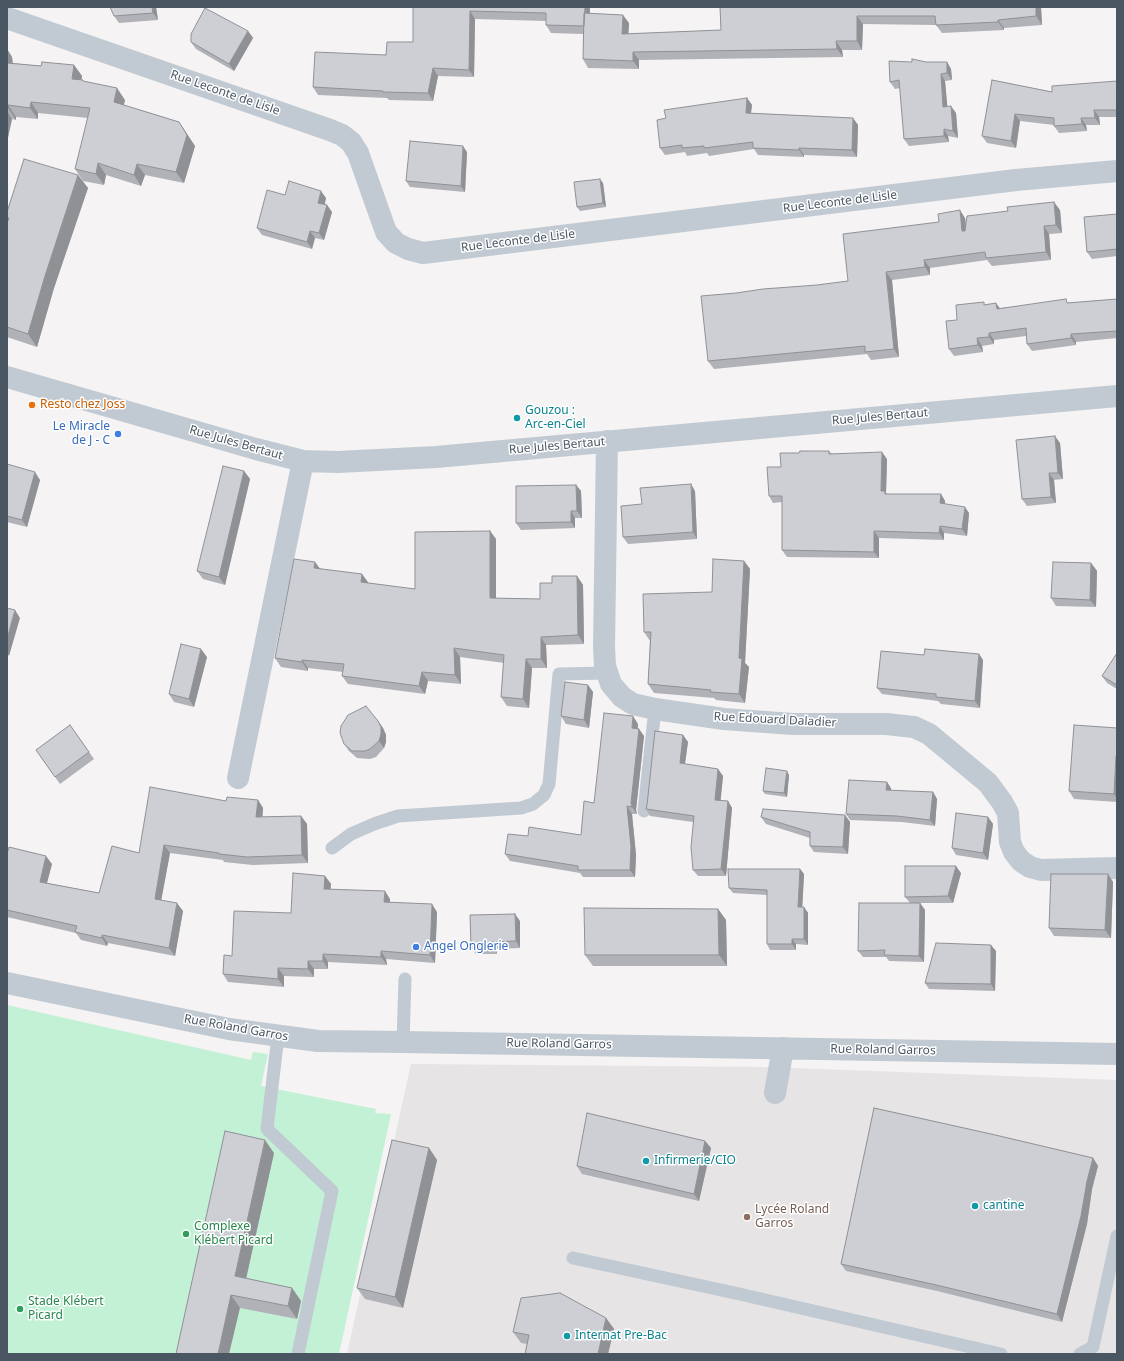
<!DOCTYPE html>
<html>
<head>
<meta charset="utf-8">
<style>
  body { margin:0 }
  #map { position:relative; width:1124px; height:1361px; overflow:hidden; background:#f5f3f3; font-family:"Noto Sans",sans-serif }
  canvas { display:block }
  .frame { position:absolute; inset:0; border:8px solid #4a5661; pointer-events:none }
</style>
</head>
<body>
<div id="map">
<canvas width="1124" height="1361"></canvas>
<div class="frame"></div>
</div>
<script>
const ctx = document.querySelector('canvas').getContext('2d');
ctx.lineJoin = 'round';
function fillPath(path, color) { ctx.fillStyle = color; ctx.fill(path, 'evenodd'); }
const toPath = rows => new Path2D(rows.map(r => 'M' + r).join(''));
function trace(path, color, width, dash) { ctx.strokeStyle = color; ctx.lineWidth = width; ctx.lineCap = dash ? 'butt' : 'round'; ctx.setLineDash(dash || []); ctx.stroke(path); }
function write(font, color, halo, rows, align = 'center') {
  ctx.font = font + ' "Noto Sans",sans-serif'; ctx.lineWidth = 3; ctx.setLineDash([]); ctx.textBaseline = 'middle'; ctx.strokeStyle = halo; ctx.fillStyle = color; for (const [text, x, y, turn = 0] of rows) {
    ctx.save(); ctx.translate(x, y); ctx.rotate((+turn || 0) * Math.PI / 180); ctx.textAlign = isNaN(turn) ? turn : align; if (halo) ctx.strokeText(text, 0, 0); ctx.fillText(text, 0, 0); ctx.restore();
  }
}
fillPath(toPath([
  [411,1064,766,1067,1117,1080,1117,1354,347,1354]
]), '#e6e4e5');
fillPath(toPath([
  [7,1005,251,1060,253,1052,268,1054,261,1086,376,1109,375,1113,391,1114,339,1354,7,1354]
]), '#c3f1d5');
trace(toPath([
  [644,811,655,709],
  [332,848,351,834,374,824,398,816,521,808,533,804,544,795,549,784,559,674,607,673],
  [278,1036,267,1129,332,1191,298,1354],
  [403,1042,405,979],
  [573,1258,735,1293,1001,1354],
  [1080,1354,1093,1347,1117,1236]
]), '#c1cad2', 13);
trace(toPath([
  [7,18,330,130,342,135,351,142,358,153,386,232,396,243,408,249,423,253,1016,180,1117,171],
  [7,377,256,449,303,461,338,462,436,457,1117,396],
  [607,441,604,647,605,666,611,684,622,697,633,704,655,709,724,719,793,724,886,724,914,727,929,734,988,783,1002,802,1008,813,1010,842,1014,852,1021,861,1030,867,1041,870,1117,868],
  [238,778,303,461],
  [7,983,229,1029,318,1041,403,1042,1117,1054],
  [775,1093,783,1048]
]), '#c1cad2', 22);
fillPath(toPath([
  [156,7,158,20,119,23,114,16],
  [413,7,590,7,590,13,629,23,628,34,721,30,720,7,1041,7,1042,25,1004,28,1004,30,942,33,936,25,863,24,862,50,842,50,843,57,639,60,639,69,588,68,583,59,584,34,551,33,546,25,546,21,475,19,474,77,438,76,433,101,389,100,387,98,318,95,313,87,413,42],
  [248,31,253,38,234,71,196,49,191,42],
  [7,49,12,57,13,63,41,66,74,65,82,76,81,80,125,100,124,105,179,122,195,146,184,183,145,175,141,186,106,175,104,185,83,181,75,169,88,118,38,113,38,119,16,117,16,120,12,119,7,142],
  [912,62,947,62,951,69,952,80,945,81,947,106,956,113,958,138,948,136,949,142,909,146,904,139,900,88,895,89,890,82],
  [992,80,1052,92,1117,81,1117,117,1099,117,1100,125,1086,125,1087,131,1059,133,1054,126,1054,125,1020,121,1016,148,987,143,982,136],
  [747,98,752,105,751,113,853,118,858,125,857,157,804,155,804,157,758,155,754,149,709,156,707,153,687,156,685,152,665,155,660,148,666,118],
  [467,152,465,192,410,187,406,181],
  [78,175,88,188,54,288,37,347,7,337,7,223,8,221,7,220,7,212],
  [603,183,606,207,580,211,577,207],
  [285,195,326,198,325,204,327,205,332,212,324,240,315,238,312,249,262,235,257,228],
  [1060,210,1062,233,1049,234,1051,260,992,266,987,260,930,268,930,275,892,280,899,357,871,360,867,354,714,369,708,361,817,285,848,281,939,222,965,218,966,224],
  [1117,214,1117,256,1092,259,1087,252],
  [1117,299,1117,338,1076,342,1076,345,1032,351,1027,344,1026,336,994,340,994,344,982,346,983,352,954,356,949,349,957,320,986,305,996,303,1000,308],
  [1060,443,1063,479,1054,480,1056,503,1027,506,1022,499],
  [829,451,832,454,887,459,886,493,887,494,941,494,945,501,945,504,969,513,967,536,944,533,944,540,879,538,879,558,787,557,782,550,782,502,773,503,769,496,781,467,799,453],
  [7,464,40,480,27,527,7,522],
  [244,471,250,479,225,585,203,579,197,571],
  [576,485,581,491,582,518,575,518,575,528,521,530,516,523],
  [695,491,697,539,628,544,623,537,642,504],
  [490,531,496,539,496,598,540,599,552,583,577,576,583,585,584,644,546,645,547,668,532,668,529,708,507,706,501,697,504,663,460,657,461,684,428,681,425,694,348,684,342,676,343,672,308,668,308,671,281,667,275,658,319,568,368,582,368,583,415,589],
  [744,561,750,569,745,663,749,667,745,703,716,700,714,698,654,693,648,684,650,641,644,632,712,592],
  [1091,563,1097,571,1096,607,1056,606,1051,598],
  [1117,653,1117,689,1107,683,1102,676],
  [979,654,983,660,980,708,941,704,938,701,882,694,877,688,924,655],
  [207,657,194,707,174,702,169,694],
  [588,685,593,692,589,728,566,724,561,716],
  [378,721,383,728,386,735,386,742,384,748,376,757,370,759,357,758,349,751,344,744],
  [638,724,638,728,639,729,644,736,636,810,637,814,632,814,636,855,635,877,583,877,580,873,510,861,505,854,581,835,594,803],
  [70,725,94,759,60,784,36,750],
  [1117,728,1117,802,1074,799,1069,791],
  [683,735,688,742,685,764,718,769,723,776,720,801,728,801,732,808,726,876,698,876,693,870,693,822,650,816,646,809],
  [789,775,787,797,765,794,763,791],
  [891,788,891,791,933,792,937,799,935,826,902,822,850,820,846,814],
  [258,800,263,808,262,817,301,816,307,824,308,863,253,865,224,862,223,860,170,853,161,900,183,911,175,956,108,943,107,946,81,940,76,933,7,917,7,854,52,864,47,883,99,893,139,853,226,801],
  [845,815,850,822,848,854,814,852,810,846,810,838,766,824,761,817],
  [988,817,993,824,988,860,956,855,952,848],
  [800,869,804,874,802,907,804,907,808,913,808,945,796,944,796,950,770,950,767,944,767,895,733,893,729,888],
  [961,873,953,903,920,903,925,910,924,962,889,961,886,957,863,957,858,951,910,903,905,897],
  [1108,874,1113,882,1111,938,1054,936,1049,928],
  [325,876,331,884,330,889,390,899,390,902,437,912,435,963,386,959,387,965,328,962,328,969,314,969,314,977,284,976,284,987,228,982,223,974,232,956,291,913],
  [718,909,726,920,727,966,593,966,585,955],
  [520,921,520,948,496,949,497,954,476,954,471,947],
  [996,951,995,991,929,989,925,983],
  [705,1141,711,1148,699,1201,582,1174,577,1166],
  [429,1148,437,1160,403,1308,365,1299,357,1288],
  [274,1153,246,1278,292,1288,301,1301,297,1319,240,1308,176,1354],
  [1093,1158,1098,1166,1092,1189,1087,1224,1062,1322,937,1291,846,1271,841,1264],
  [606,1318,614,1329,608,1354,525,1354,527,1344,521,1343,513,1332]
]), '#b0b2b7');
fillPath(toPath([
  [152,7,156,7,158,20,153,13],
  [585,7,590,7,589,34,584,26],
  [1036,7,1041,7,1042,25,1036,16],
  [470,11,475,19,474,77,469,70],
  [623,15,629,23,628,43,622,34],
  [857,16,863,24,862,50,857,41],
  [998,20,1004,28,1004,30,998,22],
  [248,31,253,38,234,71,229,64],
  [836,41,842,50,843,57,837,49],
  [7,49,12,57,13,73,7,65],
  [633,52,639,60,639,69,633,61],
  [947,62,951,69,952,80,947,73],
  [74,65,82,76,80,90,72,79],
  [433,68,438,76,433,101,428,93],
  [941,74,945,81,948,113,943,107],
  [117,88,125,100,121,113,114,102],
  [747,98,752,105,750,120,746,113],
  [31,102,38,113,38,119,30,108],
  [8,105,16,117,16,120,8,108],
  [951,106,956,113,958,138,953,131],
  [1094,110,1099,117,1100,125,1095,118],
  [7,111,12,119,7,142],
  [1015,114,1020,121,1016,148,1011,141],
  [853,118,858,125,857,157,852,150],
  [1081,118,1086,125,1087,131,1082,124],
  [179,122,195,146,184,183,176,172],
  [944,129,948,136,949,142,944,136],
  [463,146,467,152,465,192,461,186],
  [799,148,804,155,804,157,799,150],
  [98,163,106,175,104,185,96,174],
  [137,164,145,175,141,186,134,175],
  [78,175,88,188,54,288,37,347,28,334,45,276],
  [600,179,603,183,606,207,603,203],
  [321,191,326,198,323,210,318,203],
  [1054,202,1060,210,1062,233,1056,225],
  [327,205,332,212,324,240,319,233],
  [960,210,965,218,967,239,962,231],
  [1044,226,1049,234,1051,260,1046,252],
  [310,231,315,238,312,249,307,242],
  [924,260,930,268,930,275,925,267],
  [886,272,892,280,899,357,894,349],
  [996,303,1001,311,997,309],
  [989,333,994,340,994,344,989,337],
  [1071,334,1076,342,1076,345,1071,338],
  [977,338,982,346,983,352,978,345],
  [1055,436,1060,443,1063,479,1058,473],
  [882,452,887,459,886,493,890,498,881,491],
  [244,471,250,479,225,585,219,577],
  [35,472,40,480,27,527,22,520],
  [1049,473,1054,480,1056,503,1051,497],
  [691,484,695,491,697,539,693,532],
  [576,485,581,491,582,518,577,511],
  [941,494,945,501,945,510,940,503],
  [965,507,969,513,967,536,962,529],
  [571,511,575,518,575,528,571,522],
  [940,526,944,533,944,540,939,533],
  [490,531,496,539,496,607,490,598],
  [874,531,879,538,879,558,874,552],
  [744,561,750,569,745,663,749,667,745,703,739,694,739,658],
  [315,562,321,570,314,568],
  [1091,563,1097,571,1096,607,1090,600],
  [362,574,368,582,367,590,361,582],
  [577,576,583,585,584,644,578,635],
  [15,610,20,618,9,656,7,653,7,639],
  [541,637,546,645,547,668,541,659],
  [454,648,460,657,461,684,455,675],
  [201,649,207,657,194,707,189,699],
  [979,654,983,660,980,708,975,701],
  [526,659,532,668,529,708,523,699],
  [302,660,308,668,308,671,302,662],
  [422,672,428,681,425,694,419,686],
  [588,685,593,692,589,728,584,720],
  [633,716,638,724,637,735,632,728],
  [378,721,383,728,386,735,386,742,384,748,379,741],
  [639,729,644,736,636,810,637,814,632,807,631,803],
  [683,735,688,742,684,770,680,763],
  [1116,756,1117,758,1117,799,1114,794],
  [718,769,723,776,720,807,715,800],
  [787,771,789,775,787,797,784,793],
  [887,782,891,788,891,797,886,790],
  [933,792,937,799,935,826,930,820],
  [258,800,263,808,262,825,256,817],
  [728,801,732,808,726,876,721,869],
  [627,806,632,814,636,855,635,877,630,870],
  [845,815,850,822,848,854,843,847],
  [301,816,307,824,308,863,302,855],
  [988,817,993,824,988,860,983,853],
  [164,845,170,853,160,907,155,899],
  [46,856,52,864,45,890,40,882],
  [956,866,961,873,953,903,948,896],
  [800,869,804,874,802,913,798,907],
  [1108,874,1113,882,1111,938,1105,930],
  [325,876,331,884,330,897,324,889],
  [385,891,390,899,390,910,384,902],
  [177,903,183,911,175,956,169,948],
  [920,903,925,910,924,962,919,956],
  [432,904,437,912,435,963,430,955],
  [804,907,808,913,808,945,804,939],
  [718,909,726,920,727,966,719,955],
  [515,914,520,921,520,948,516,941],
  [102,935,108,943,107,946,102,938],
  [792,939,796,944,796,950,792,944],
  [492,942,496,949,497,954,492,947],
  [991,945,996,951,995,991,991,984],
  [381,951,386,959,387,965,381,957],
  [323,954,328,962,328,969,323,961],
  [308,961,314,969,314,977,308,969],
  [278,968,284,976,284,987,278,979],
  [265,1140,274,1153,244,1288,235,1276],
  [705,1141,711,1148,699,1201,694,1194],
  [429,1148,437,1160,403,1308,395,1297],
  [1093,1158,1098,1166,1092,1189,1087,1224,1062,1322,1057,1314,1087,1181],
  [292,1288,301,1301,297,1319,288,1306],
  [231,1295,240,1308,229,1354,218,1354],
  [606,1318,614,1329,608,1354,598,1354]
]), '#909195');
const building = toPath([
  [110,7,152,7,153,13,114,16,110,7],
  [413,7,585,7,584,26,546,25,546,13,470,11,469,70,433,68,428,93,383,92,383,91,313,87,315,52,386,55,387,42,413,42,413,7],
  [720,7,1036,7,1036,16,998,20,998,22,936,25,935,16,857,16,857,41,836,41,837,49,633,52,633,61,583,59,584,13,623,15,622,34,721,30,720,7],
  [205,8,248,31,229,64,191,42,191,34,205,8],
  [912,59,926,62,947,62,947,73,941,74,943,107,951,106,953,131,944,129,944,136,904,139,899,80,890,82,889,61,912,62,912,59],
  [42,62,74,65,72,79,83,80,83,81,117,88,114,102,179,122,187,135,176,172,137,164,134,175,98,163,96,174,75,169,90,108,31,102,30,108,8,105,8,108,7,108,7,63,41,66,42,62],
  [992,80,1052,92,1052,86,1117,81,1117,110,1094,110,1095,118,1081,118,1082,124,1054,126,1054,118,1015,114,1011,141,982,136,992,80],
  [747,98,746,113,853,118,852,150,799,148,799,150,753,148,753,142,704,148,704,146,682,148,682,145,660,148,657,120,666,118,664,110,747,98],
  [410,141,463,146,461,186,406,181,410,141],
  [24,159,78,175,45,276,28,334,7,327,7,223,9,218,7,218,7,212,24,159],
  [600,179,603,203,577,207,574,182,600,179],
  [289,181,321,191,318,203,327,205,319,233,310,231,307,242,257,228,267,190,285,195,289,181],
  [1054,202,1056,225,1044,226,1046,252,986,258,985,252,924,260,925,267,886,272,894,349,865,352,865,346,708,361,701,296,736,293,763,289,817,285,848,281,843,234,939,222,938,214,960,210,962,231,965,231,967,216,1008,211,1007,207,1054,202],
  [1117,214,1117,249,1087,252,1084,217,1117,214],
  [1066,299,1067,303,1117,299,1117,331,1071,334,1071,338,1027,344,1026,328,989,333,989,337,977,338,978,345,949,349,946,321,957,320,956,305,984,302,984,305,996,303,997,309,1066,299],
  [1055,436,1058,473,1049,473,1051,497,1022,499,1016,440,1055,436],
  [800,451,829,451,829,454,882,452,881,491,885,491,885,494,941,494,940,503,965,507,962,529,940,526,939,533,874,531,874,552,782,550,782,496,769,496,767,467,781,467,780,453,799,453,800,451],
  [7,464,35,472,22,520,7,516,7,464],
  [223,466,244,471,219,577,197,571,223,466],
  [691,484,693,532,623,537,621,506,642,504,640,488,691,484],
  [576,485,577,511,571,511,571,522,516,523,516,486,576,485],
  [490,531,490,598,540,599,540,583,552,583,552,576,577,576,578,635,541,637,541,659,526,659,523,699,501,697,504,655,454,648,455,675,422,672,419,686,342,676,344,664,302,660,302,662,275,658,294,559,315,562,314,568,362,574,361,582,415,589,415,532,490,531],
  [713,559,744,561,739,658,742,659,739,694,710,692,711,690,648,684,651,632,644,632,643,594,712,592,713,559],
  [1053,562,1091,563,1090,600,1051,598,1053,562],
  [7,608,15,610,7,639,7,608],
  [181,644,201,649,189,699,169,694,181,644],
  [925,649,979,654,975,701,936,697,936,694,877,688,881,651,924,655,925,649],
  [1117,653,1117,685,1102,676,1117,653],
  [565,682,588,685,584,720,561,716,565,682],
  [366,706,378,721,381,727,381,734,379,741,370,749,365,751,352,751,344,744,340,733,341,726,348,715,366,706],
  [604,713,633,716,632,728,639,729,631,803,632,807,627,806,631,847,630,870,578,870,578,866,505,854,508,834,528,836,529,827,581,835,584,801,594,803,604,713],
  [70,725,89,752,55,777,36,750,70,725],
  [1074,725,1117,728,1117,756,1116,756,1114,794,1069,791,1074,725],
  [655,731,683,735,680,763,718,769,715,800,728,801,721,869,693,870,691,847,694,816,646,809,647,805,655,731],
  [766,768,787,771,784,793,763,791,766,768],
  [849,780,887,782,886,790,933,792,930,820,897,816,846,814,849,780],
  [150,787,226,801,227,797,258,800,256,817,301,816,302,855,247,857,219,854,219,853,164,845,155,899,177,903,169,948,102,935,102,938,75,932,77,926,7,910,7,854,9,847,46,856,40,882,99,893,112,846,139,853,150,787],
  [763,809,845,815,843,847,810,846,810,832,761,817,763,809],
  [956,813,988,817,983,853,952,848,956,813],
  [905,866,956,866,948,896,905,897,905,866],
  [728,869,800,869,798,907,804,907,804,939,792,939,792,944,767,944,767,890,729,888,728,869],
  [293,873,325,876,324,889,385,891,384,902,432,904,430,955,381,951,381,957,323,954,323,961,308,961,308,969,278,968,278,979,223,974,224,955,232,956,234,911,291,913,293,873],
  [1051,874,1108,874,1105,930,1049,928,1051,874],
  [859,903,920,903,919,956,884,955,885,950,858,951,859,903],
  [584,908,718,909,719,955,585,955,584,908],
  [515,914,516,941,492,942,492,947,471,947,470,915,515,914],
  [936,943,991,945,991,984,925,983,936,943],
  [874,1108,991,1134,1093,1158,1087,1181,1081,1216,1057,1314,932,1284,841,1264,874,1108],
  [587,1113,705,1141,694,1194,577,1166,587,1113],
  [225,1131,265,1140,235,1276,292,1288,288,1306,231,1295,218,1354,176,1354,225,1131],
  [392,1140,429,1148,395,1297,357,1288,392,1140],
  [560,1293,606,1318,598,1354,525,1354,529,1335,513,1332,521,1298,560,1293]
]);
fillPath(building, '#cdcfd5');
trace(building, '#909195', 1);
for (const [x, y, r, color] of [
  [32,405,4,"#e8710a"],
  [517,418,4,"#0f9aa8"],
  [118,434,4,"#3f7fe0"],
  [416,947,4,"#3f7fe0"],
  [646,1161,4,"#0f9aa8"],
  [975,1206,4,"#0f9aa8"],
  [747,1217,4,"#8d6e63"],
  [186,1234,4,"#2e9e5b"],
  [20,1309,4,"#2e9e5b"],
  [567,1336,4,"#0f9aa8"]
]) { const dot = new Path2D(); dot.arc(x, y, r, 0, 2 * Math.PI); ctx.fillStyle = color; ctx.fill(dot); trace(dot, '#fff', 1.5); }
write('12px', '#4a5661', '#fff', [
  ["Rue Leconte de Lisle",225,93,19],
  ["Rue Leconte de Lisle",840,202,-7],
  ["Rue Leconte de Lisle",518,241,-7],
  ["Rue Jules Bertaut",880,417,-5],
  ["Rue Jules Bertaut",236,443,16],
  ["Rue Jules Bertaut",557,446,-5],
  ["Rue Edouard Daladier",775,720,3],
  ["Rue Roland Garros",236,1028,10],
  ["Rue Roland Garros",559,1044,1],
  ["Rue Roland Garros",883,1050,1]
]);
write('12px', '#c56008', '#fff', [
  ["Resto chez Joss",40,405]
], 'left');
write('12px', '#0d838f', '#fff', [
  ["Gouzou :",525,411],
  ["Arc-en-Ciel",525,425],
  ["Infirmerie/CIO",654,1161],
  ["cantine",983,1206],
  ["Internat Pre-Bac",575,1336]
], 'left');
write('12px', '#366cbe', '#fff', [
  ["Le Miracle",110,427],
  ["de J - C",110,441],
  ["Angel Onglerie",424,947,"left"]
], 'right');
write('12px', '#785e54', '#fff', [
  ["Lycée Roland",755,1210],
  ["Garros",755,1224]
], 'left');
write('12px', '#27864d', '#fff', [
  ["Complexe",194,1227],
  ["Klébert Picard",194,1241],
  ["Stade Klébert",28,1302],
  ["Picard",28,1316]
], 'left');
</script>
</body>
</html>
